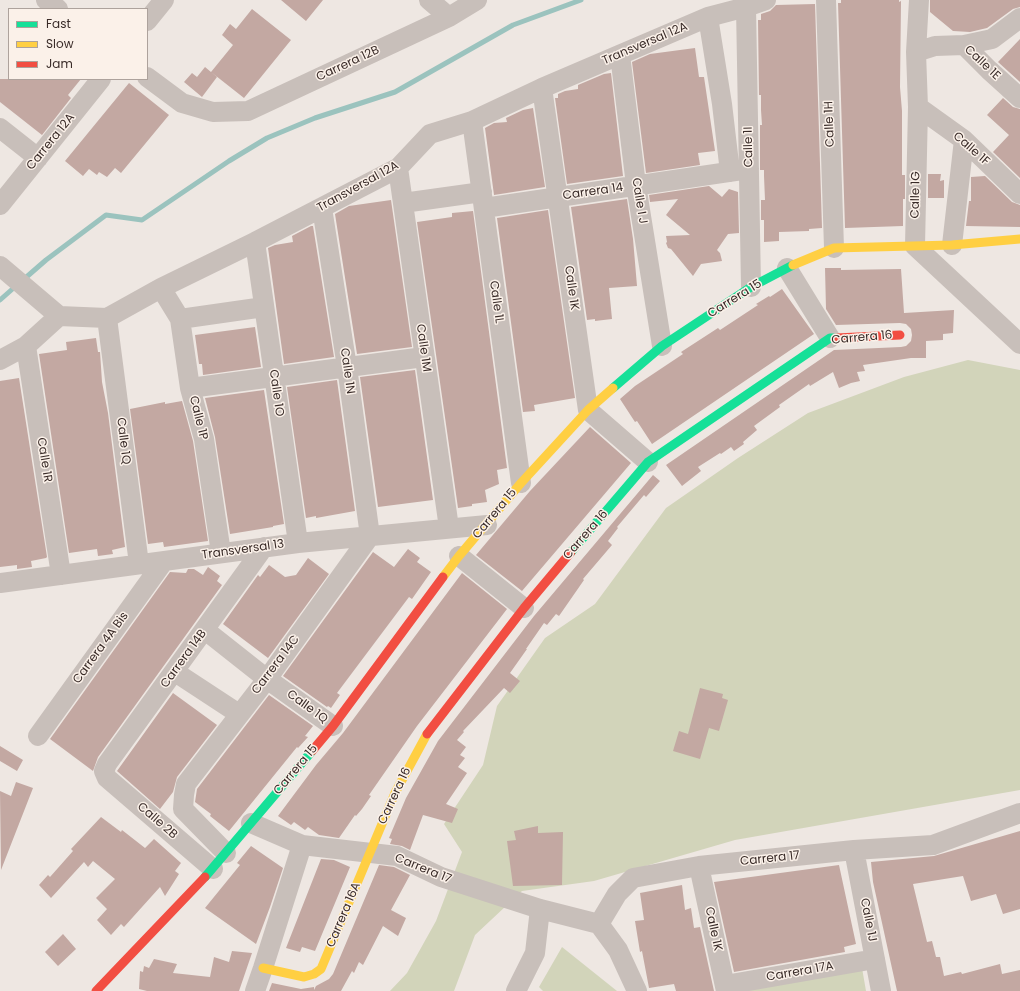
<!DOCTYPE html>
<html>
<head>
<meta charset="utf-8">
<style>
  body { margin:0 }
  #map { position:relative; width:1020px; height:991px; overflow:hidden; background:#eee7e2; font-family:Poppins,sans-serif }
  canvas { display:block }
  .legend { position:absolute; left:8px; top:8px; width:140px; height:72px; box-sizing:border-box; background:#fbf1e9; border:1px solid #ada29c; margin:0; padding:5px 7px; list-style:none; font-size:12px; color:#392b28 }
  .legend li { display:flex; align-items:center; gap:8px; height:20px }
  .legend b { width:20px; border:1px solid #ada29c }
</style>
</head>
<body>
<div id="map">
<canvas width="1020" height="991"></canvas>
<ul class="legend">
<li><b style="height:5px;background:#16e098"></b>Fast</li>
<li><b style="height:5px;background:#ffcf43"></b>Slow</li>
<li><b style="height:5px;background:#f24e42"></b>Jam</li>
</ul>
</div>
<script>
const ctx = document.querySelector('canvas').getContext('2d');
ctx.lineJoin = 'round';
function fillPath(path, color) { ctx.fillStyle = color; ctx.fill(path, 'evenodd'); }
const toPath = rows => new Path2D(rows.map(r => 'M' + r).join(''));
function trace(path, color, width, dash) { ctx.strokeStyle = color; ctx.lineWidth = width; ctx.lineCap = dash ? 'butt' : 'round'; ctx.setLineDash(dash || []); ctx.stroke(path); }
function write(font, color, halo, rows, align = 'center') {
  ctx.font = font + ' Poppins,sans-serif'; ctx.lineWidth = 3; ctx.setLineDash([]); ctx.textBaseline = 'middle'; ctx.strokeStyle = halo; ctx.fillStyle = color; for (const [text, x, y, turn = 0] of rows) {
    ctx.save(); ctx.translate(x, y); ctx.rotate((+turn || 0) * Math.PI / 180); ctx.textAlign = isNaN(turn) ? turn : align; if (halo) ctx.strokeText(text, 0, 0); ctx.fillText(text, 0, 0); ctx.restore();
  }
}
fillPath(toPath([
  [968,360,1020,370,1020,790,735,840,594,881,522,891,475,935,454,991,390,991,407,973,436,921,462,852,444,824,483,765,497,706,545,638,595,604,666,508,738,458,808,413,904,377],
  [562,947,617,991,543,991,539,987],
  [862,968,866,991,733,991]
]), '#d2d4ba');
trace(toPath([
  [23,280,46,260,106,215,142,220,229,161,267,138,315,118,395,92,513,25,581,0],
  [0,300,17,285]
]), '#9bc3be', 5);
fillPath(toPath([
  [281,0,323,0,306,21],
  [841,0,899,0,899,2,901,1,900,87,902,111,902,175,905,175,905,199,903,199,903,226,845,228,838,3,841,3],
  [930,0,1020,0,1020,7,1013,9,987,28,970,32,953,31,930,12],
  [815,4,822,228,809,229,809,231,779,232,779,241,764,242,764,220,761,220,761,200,765,200,764,176,764,170,760,170,760,125,762,125,761,110,761,95,759,95,758,20,761,20,761,14,770,11,776,5],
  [252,9,291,40,244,98,211,72,233,45,222,35,230,24,236,29],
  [1020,39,1020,82,998,62],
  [695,48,699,77,704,77,715,151,698,153,700,165,646,173,632,62,650,54],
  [205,67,217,77,202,97,184,82,192,73,197,77],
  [611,73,623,176,567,184,555,98,558,98,558,94,565,91,578,89,578,85,604,74],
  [0,79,81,79,68,95,71,98,42,135,0,102],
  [129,83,169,115,121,173,115,168,107,177,99,172,97,175,89,169,83,176,65,161],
  [1003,98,1013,107,1020,109,1020,178,993,152,1009,135,987,115],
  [533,108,545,187,494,195,485,128,494,123,507,122,506,118,523,110],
  [928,174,941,174,940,181,944,180,944,198,928,198],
  [985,176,1012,202,1020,205,1020,227,966,226,969,201,971,201,971,177],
  [709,186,722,197,729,189,738,192,739,233,728,234,717,250,720,253,722,261,701,264,693,276,671,249,668,248,666,243,667,242,666,236,690,235,666,215,678,199,650,202,649,195],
  [627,199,633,239,637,286,609,288,612,319,595,321,595,319,587,320,571,207],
  [391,200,412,347,357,354,335,214,349,206],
  [548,210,575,398,534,405,535,411,523,412,497,218],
  [473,211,507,468,497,470,499,484,485,490,487,502,472,504,472,506,458,508,417,222,452,217,452,213],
  [311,226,313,226,334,357,284,364,268,248,275,245,293,242,292,236],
  [825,268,841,268,841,270,901,269,904,313,954,310,953,333,943,334,943,340,926,341,926,358,911,358,863,365,865,371,857,372,860,381,851,383,839,388,833,372,810,386,809,384,779,405,780,407,754,426,757,430,743,442,744,444,734,451,731,447,721,454,720,453,698,467,701,471,682,486,666,465,834,350,901,347,906,346,911,341,912,335,911,329,906,324,900,323,836,325,826,309],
  [782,289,814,334,652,444,637,421,635,422,620,399,635,386,683,354,681,352,718,328,720,330,758,305,756,304,769,296,770,297],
  [255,327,261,367,203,375,202,364,199,364,195,335],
  [96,338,98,352,100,352,102,382,108,413,125,547,112,550,113,554,98,556,97,549,69,553,39,354,67,350,66,342],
  [415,370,433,500,378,507,360,377],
  [19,378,47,557,46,558,31,561,32,567,17,569,17,565,0,567,0,381],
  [337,380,355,511,316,518,316,516,306,518,287,387],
  [264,390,284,524,273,526,273,527,230,534,215,437,205,398],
  [182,401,193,441,208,541,164,547,163,542,148,544,130,409,165,402,165,404],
  [590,427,631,463,522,591,476,555,530,491],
  [653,475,660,481,646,497,644,495,617,527,618,528,608,541,612,545,583,579,584,580,559,616,556,614,547,625,544,623,526,649,527,649,510,673,520,681,510,693,504,688,463,731,464,732,457,740,466,747,460,755,465,758,458,767,467,773,446,804,458,809,452,823,423,815,410,850,402,846,390,844,392,839,389,838,406,798,438,741,534,616],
  [408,549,420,558,417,562,431,572,412,599,409,597,337,693,340,695,331,708,328,706,327,707,283,676,373,552,394,567],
  [308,558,329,574,268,658,223,624,258,575,260,577,269,565,285,577,296,575],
  [208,567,220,576,217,581,222,585,98,757,93,771,50,739,170,572,186,573,188,569,194,569,203,575],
  [462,573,507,609,417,726,369,795,371,796,362,809,356,816,355,815,339,838,319,835,308,827,305,830,294,822,291,825,278,816,316,765,343,733],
  [700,688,723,694,722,698,728,700,719,731,709,728,700,759,673,751,679,731,688,734],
  [173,693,217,725,177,777,173,792,160,809,117,771],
  [269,695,313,726,305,736,308,737,298,748,297,747,229,831,210,816,211,814,195,802,197,789],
  [0,746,23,760,17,771,0,761],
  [16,782,33,788,1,870,0,791,11,796],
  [101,817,121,832,122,830,145,848,154,839,181,863,175,871,179,874,165,896,160,887,124,927,121,924,111,935,97,920,107,909,96,898,115,879,93,861,88,867,84,862,51,898,39,885,48,875,50,877,73,851,71,849],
  [538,826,538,833,563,832,562,885,513,886,507,841,516,840,514,831],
  [1020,831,1020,909,1003,914,996,894,971,901,963,876,913,884,927,942,932,941,936,957,940,957,944,976,961,972,962,974,1000,964,1002,974,1020,970,1020,991,897,991,873,882,871,862,934,856],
  [251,846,283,868,270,907,256,944,205,908,240,865,237,863],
  [321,859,334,860,350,867,315,951,302,947,300,952,286,948],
  [379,865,394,867,410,875,391,910,406,918,398,936,383,926,363,965,359,962,354,973,352,971,341,991,269,991,272,983,301,989,314,987,314,990,316,986,329,979,333,974],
  [839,865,856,944,844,947,845,952,734,972,714,882],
  [682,885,685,910,691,908,694,928,700,927,714,991,676,991,674,984,649,988,642,951,640,952,635,921,644,920,640,893],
  [63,934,76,949,58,966,45,952],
  [232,951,252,953,239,991,147,991,139,989,140,971,143,972,144,966,149,968,154,959,177,964,173,973,210,977,214,957,229,962]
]), '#c3a8a2');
trace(toPath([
  [46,0,58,9],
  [429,0,449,17],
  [826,0,834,248],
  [919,0,916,52,918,107,915,246,1020,344],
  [746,7,751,287],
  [708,17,722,104,730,172],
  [147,21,164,0],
  [964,45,989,70,1020,98],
  [916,52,935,46,964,45,992,39,1020,18],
  [620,55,636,185,662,346],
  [147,77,182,103,213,112,248,111,449,17,477,0],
  [542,88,588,410,648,462],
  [918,107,964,140,1020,194],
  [472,121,521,483],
  [0,128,38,158],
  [398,168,449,528],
  [403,203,482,192],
  [0,205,101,79],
  [484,208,749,169],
  [255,242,298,543],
  [952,245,964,140],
  [0,266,59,316],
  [787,268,830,338],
  [161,288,180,319,190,388,204,439,221,553],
  [107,318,139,564],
  [180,319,264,307],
  [26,346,61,575],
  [0,360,26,346,59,316,107,318,161,288,255,242,398,168,430,134,472,121,542,88,708,17,746,7,766,0],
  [190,388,424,357],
  [459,556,524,608],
  [0,583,298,543,487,525],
  [205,630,267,679,333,726],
  [175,672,239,714],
  [38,736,164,561],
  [251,823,302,845,397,856,441,877,540,909,599,924],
  [854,850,881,991],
  [226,853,183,809,184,795,186,784,267,679,370,536,347,367,322,208],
  [699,866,726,991],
  [213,869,107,778,104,771,107,764,264,547],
  [599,924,617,894,633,878,699,866,854,850,933,845,1020,813],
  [599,924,618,950,637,991],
  [725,985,875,959],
  [255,991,263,968,302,845],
  [516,991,535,953,540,909]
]), '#c8bfba', 20);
trace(toPath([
  [613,388,662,346,751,287,793,265],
  [571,552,648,462,830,338,836,338],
  [205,877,312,751]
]), '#16e098', 9);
trace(toPath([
  [793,265,834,248,952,245,1020,239],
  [443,577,459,556,521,483,588,410,613,388],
  [263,968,304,977,314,974,321,969,395,793,427,734]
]), '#ffcf43', 9);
trace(toPath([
  [836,338,900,335],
  [427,734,524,608,571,552],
  [312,751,333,726,443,577],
  [96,991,205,877]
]), '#f24e42', 9);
write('12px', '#392b28', '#fbf1e9', [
  ["Transversal 12A",645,44,-23],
  ["Calle 1E",982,63,43],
  ["Carrera 12B",348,64,-25],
  ["Calle 1H",830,124,-92],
  ["Carrera 12A",51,142,-51],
  ["Calle 1I",749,147,-91],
  ["Calle 1F",971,149,41],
  ["Transversal 12A",358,187,-29],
  ["Carrera 14",593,192,-8],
  ["Calle 1G",916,195,-89],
  ["Calle I J",639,201,81],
  ["Calle 1K",571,288,82],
  ["Carrera 15",735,299,-32],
  ["Calle 1L",496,302,82],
  ["Carrera 16",862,338,-5],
  ["Calle 1M",423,348,82],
  ["Calle 1N",347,371,82],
  ["Calle 1O",276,393,82],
  ["Calle 1P",198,418,76],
  ["Calle 1Q",123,441,83],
  ["Calle 1R",44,460,81],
  ["Carrera 15",495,514,-50],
  ["Carrera 16",586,535,-49],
  ["Transversal 13",243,550,-8],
  ["Carrera 4A Bis",101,648,-54],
  ["Carrera 14B",184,659,-54],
  ["Carrera 14C",276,665,-53],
  ["Calle 1Q",307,707,36],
  ["Carrera 15",296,770,-50],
  ["Carrera 16",395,796,-65],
  ["Calle 2B",157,821,41],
  ["Carrera 17",770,859,-6],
  ["Carrera 17",423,869,22],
  ["Carrera 16A",344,915,-67],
  ["Calle 1J",868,920,79],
  ["Calle 1K",713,929,78],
  ["Carrera 17A",800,972,-10]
]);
</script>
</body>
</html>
